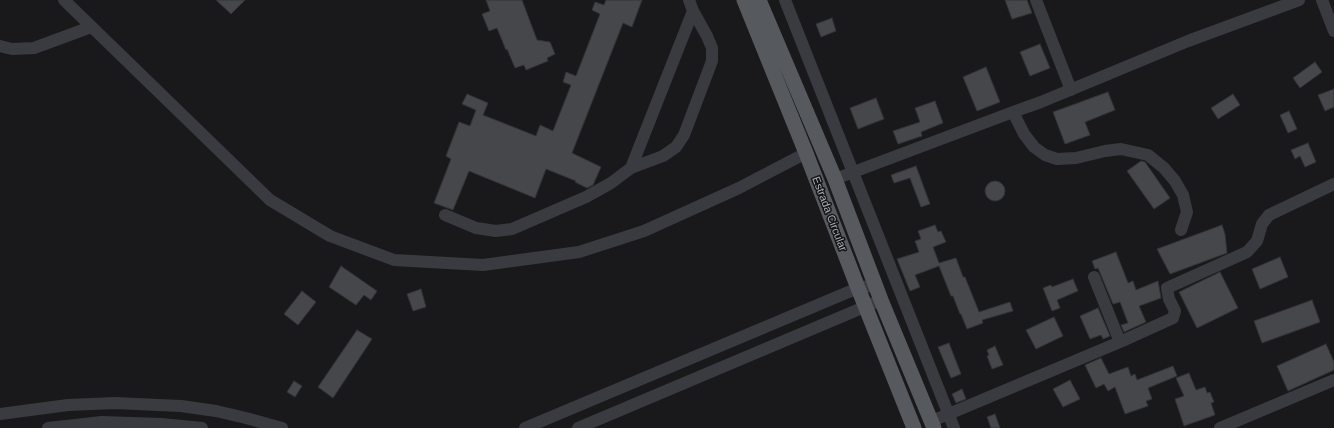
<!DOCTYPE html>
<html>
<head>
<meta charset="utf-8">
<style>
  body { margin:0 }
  canvas { display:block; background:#19191b }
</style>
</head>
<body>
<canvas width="1334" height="428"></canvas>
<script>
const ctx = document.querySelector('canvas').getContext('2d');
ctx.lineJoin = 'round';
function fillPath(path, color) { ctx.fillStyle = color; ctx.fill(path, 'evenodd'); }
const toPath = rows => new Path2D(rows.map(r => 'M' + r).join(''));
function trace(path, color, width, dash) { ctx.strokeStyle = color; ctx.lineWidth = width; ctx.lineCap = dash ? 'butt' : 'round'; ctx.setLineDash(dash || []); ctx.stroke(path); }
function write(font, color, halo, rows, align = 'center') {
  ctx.font = font + ' Arial,sans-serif'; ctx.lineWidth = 3; ctx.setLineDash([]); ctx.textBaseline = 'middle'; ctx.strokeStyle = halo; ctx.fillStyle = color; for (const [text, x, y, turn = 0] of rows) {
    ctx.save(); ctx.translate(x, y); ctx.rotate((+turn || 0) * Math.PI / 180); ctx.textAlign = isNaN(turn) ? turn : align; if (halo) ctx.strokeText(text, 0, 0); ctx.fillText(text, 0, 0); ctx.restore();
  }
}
const building = toPath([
  [216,0,245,0,231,14,216,0],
  [486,0,522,0,537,40,550,42,555,54,547,58,548,61,526,70,524,65,515,68,507,49,506,50,497,28,489,31,482,14,490,11,486,0],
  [606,0,642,0,632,27,623,23,572,153,601,167,593,185,587,188,575,182,576,181,546,169,535,198,469,171,453,210,434,203,451,159,446,156,459,122,470,126,476,110,462,104,467,94,488,103,483,115,536,136,540,125,553,131,571,85,563,82,566,72,576,76,600,14,592,10,595,2,604,5,606,0],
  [1005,0,1027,0,1032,13,1012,19,1005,0],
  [832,18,836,31,821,37,816,24,832,18],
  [1040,44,1050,68,1030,76,1020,52,1040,44],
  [1315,62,1322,72,1300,88,1293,78,1315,62],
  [986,67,1000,102,977,111,963,77,986,67],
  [1334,89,1334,107,1325,111,1318,95,1334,89],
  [1108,92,1115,110,1085,122,1090,135,1065,144,1053,112,1108,92],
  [1233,94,1240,105,1218,119,1211,108,1233,94],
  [876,98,884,119,858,129,850,108,876,98],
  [935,101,943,123,921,132,922,136,898,144,893,131,920,122,915,108,935,101],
  [1289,111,1297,129,1288,133,1280,115,1289,111],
  [1308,143,1316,162,1305,167,1300,156,1295,159,1291,150,1308,143],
  [1141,161,1145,162,1170,198,1154,209,1127,171,1141,161],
  [916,166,930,204,921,207,910,178,894,183,891,175,916,166],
  '985 191a10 10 0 1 1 20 0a10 10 0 1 1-20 0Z',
  [935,225,938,232,941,231,946,242,933,247,939,263,956,258,963,277,965,277,979,312,1010,302,1013,311,982,320,983,323,967,329,961,314,960,314,953,296,951,296,939,266,915,275,920,287,910,291,897,259,919,252,915,241,921,239,918,231,935,225],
  [1222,225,1225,234,1227,253,1170,274,1157,249,1222,225],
  [1116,252,1128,283,1133,281,1136,290,1158,281,1161,298,1139,306,1146,322,1124,332,1121,325,1128,323,1120,302,1113,304,1098,268,1095,269,1092,261,1116,252],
  [1280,257,1288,277,1260,289,1252,269,1280,257],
  [341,266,377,291,371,300,364,295,356,305,329,287,341,266],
  [1220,272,1238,308,1197,328,1179,292,1220,272],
  [1073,279,1078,291,1057,300,1060,308,1052,311,1043,288,1051,285,1052,287,1073,279],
  [421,289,426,307,413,311,407,294,421,289],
  [302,291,316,302,298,325,284,314,302,291],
  [1312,300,1320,322,1262,343,1254,321,1312,300],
  [1098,308,1110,336,1103,339,1101,335,1090,339,1080,316,1098,308],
  [1054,317,1063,336,1036,349,1026,330,1054,317],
  [357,330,372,339,333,398,318,387,357,330],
  [949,343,961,374,951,378,938,347,949,343],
  [1326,344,1334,362,1334,370,1288,391,1277,366,1326,344],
  [995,346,1003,365,992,369,987,356,989,355,987,350,995,346],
  [1101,358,1109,374,1128,367,1131,376,1135,374,1137,380,1173,366,1177,376,1148,388,1152,399,1146,401,1148,406,1125,414,1115,387,1108,391,1104,384,1096,388,1085,365,1101,358],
  [1189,373,1196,390,1205,387,1207,393,1210,392,1214,402,1211,403,1215,415,1184,426,1175,399,1184,396,1176,378,1189,373],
  [1070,380,1080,399,1063,407,1053,389,1070,380],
  [294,381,302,386,295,397,287,392,294,381],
  [962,389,966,399,956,403,952,394,962,389],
  [995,414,1000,428,991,428,987,417,995,414]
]);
fillPath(building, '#45474b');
trace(building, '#333337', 1);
trace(toPath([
  [64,0,270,200,330,236,394,260,483,265,579,252,644,231,739,188,806,153],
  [785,0,954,428],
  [1036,0,1071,90],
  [1322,0,1334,31],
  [0,46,12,49,34,48,91,27],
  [1013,112,1024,134,1034,147,1045,155,1057,159,1076,158,1105,151,1121,149,1148,155,1164,168,1175,181,1183,195,1187,212,1181,230],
  [631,168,693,11],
  [835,179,1013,112,1041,102,1188,41,1299,0],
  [445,215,476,228,496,231,512,229,586,197,611,183,631,168,663,156,676,147,684,135,712,61,712,48,707,36,693,11,689,0],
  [1094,277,1120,342],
  [0,414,68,405,115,403,181,406,216,411,246,418,282,428],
  [932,421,1120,342,1173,318,1175,311,1169,299,1167,288,1247,252,1257,241,1262,224,1269,215,1334,184],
  [48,428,102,422,161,424,202,428],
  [525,428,858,288,876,285],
  [578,428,881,300],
  [1220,428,1334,380]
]), '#3a3b40', 12);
trace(toPath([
  [744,0,806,153,858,288,914,428],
  [759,0,835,179,881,300,934,428]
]), '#56595e', 15);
write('11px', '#abb1ba', '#141416', [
  ["Estrada Circular",829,214,69]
]);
</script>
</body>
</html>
